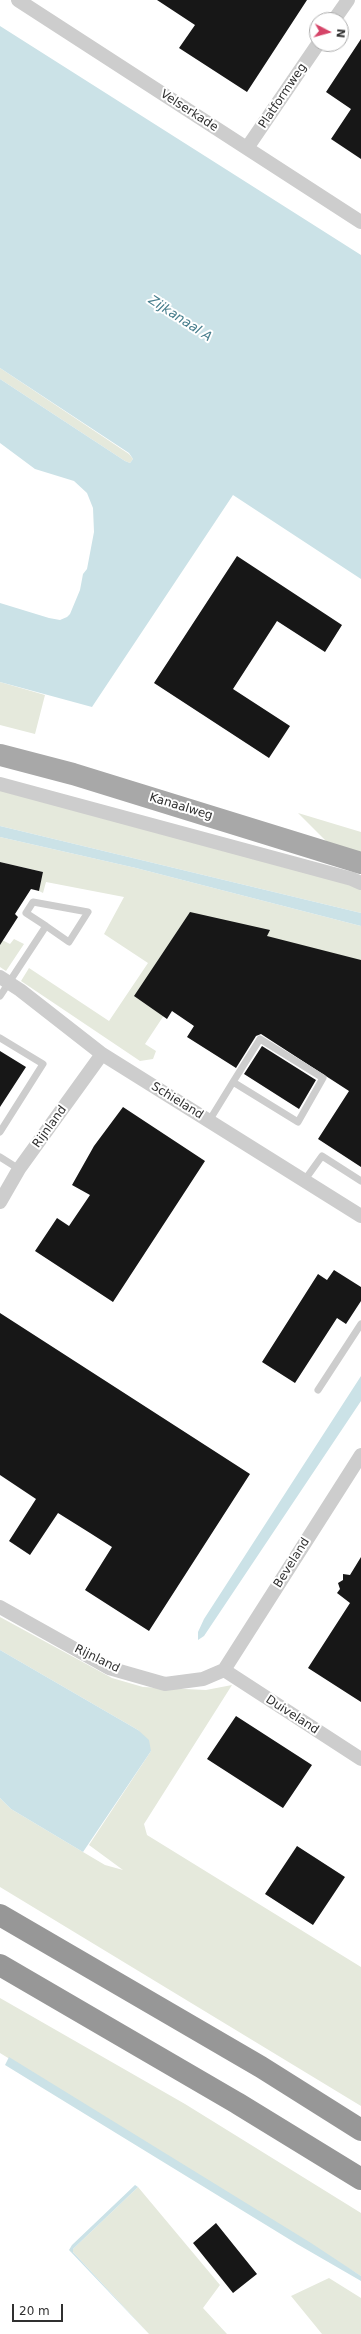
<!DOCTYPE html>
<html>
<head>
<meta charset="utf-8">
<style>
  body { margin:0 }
  #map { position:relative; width:361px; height:2334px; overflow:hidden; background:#fff; font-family:"DejaVu Sans",sans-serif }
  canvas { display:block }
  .north { position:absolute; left:309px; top:12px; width:40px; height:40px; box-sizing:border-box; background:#fff; border:1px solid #acacac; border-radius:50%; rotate:96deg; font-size:11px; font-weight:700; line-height:16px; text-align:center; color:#303030 }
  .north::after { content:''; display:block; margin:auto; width:14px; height:18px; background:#d54468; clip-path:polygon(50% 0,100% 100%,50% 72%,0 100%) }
  .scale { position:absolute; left:12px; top:2304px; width:51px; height:18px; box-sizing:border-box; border:2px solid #303030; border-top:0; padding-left:5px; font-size:12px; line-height:14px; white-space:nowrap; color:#303030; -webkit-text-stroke:3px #fff; paint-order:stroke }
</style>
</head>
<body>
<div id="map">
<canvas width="361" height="2334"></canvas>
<div class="north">N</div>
<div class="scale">20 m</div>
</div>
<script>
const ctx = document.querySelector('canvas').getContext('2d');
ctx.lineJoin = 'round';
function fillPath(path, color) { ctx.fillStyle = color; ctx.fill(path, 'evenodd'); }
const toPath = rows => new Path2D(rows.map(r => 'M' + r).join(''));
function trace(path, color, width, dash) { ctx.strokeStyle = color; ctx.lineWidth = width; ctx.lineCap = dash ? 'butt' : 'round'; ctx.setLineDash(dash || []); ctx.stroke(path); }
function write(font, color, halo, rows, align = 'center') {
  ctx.font = font + ' "DejaVu Sans",sans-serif'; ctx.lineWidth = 4; ctx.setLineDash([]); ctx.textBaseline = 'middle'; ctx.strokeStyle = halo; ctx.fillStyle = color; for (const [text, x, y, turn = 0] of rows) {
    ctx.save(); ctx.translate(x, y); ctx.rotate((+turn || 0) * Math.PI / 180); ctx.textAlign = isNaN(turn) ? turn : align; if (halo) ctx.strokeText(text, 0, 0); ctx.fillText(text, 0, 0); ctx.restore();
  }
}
fillPath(toPath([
  [0,368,129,454,133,459,130,463,125,461,0,379],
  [0,682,45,695,35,734,0,725],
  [0,788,347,882,361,890,361,913,0,826],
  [298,813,361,832,361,853,329,844],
  [0,837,136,868,361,926,361,960,188,979,145,1044,156,1051,153,1059,140,1061,21,981,29,968,109,1021,148,963,104,934,124,897,46,882,43,893,39,891,43,872,0,862],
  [0,939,10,944,14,939,24,944,6,971,0,967],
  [0,1617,112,1678,143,1687,206,1690,232,1685,144,1824,147,1835,361,1967,361,2106,0,1887,0,1798,11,1809,83,1852,105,1865,123,1870,89,1845,151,1751,138,1730,0,1650],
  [0,1998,185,2104,361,2213,361,2276,0,2053],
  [138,2187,220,2285,203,2308,227,2334,149,2334,73,2252,73,2249],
  [329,2278,361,2298,361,2334,322,2334,291,2296]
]), '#e5e9dc');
fillPath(toPath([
  [0,26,361,255,361,579,233,495,92,707,0,682,0,603,49,618,60,620,67,617,70,614,80,590,83,574,87,569,94,532,93,508,87,493,74,481,35,469,0,443,0,379,125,461,130,463,133,459,129,453,0,368],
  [0,826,361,913,361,926,136,868,0,837],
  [361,1376,361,1401,204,1636,198,1640,198,1632,204,1619],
  [0,1650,138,1730,149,1740,151,1751,83,1852,11,1809,0,1798],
  [9,2057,311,2243,361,2276,361,2281,297,2244,5,2065],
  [135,2185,138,2187,73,2249,73,2252,149,2334,69,2250,72,2245]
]), '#cbe2e7');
fillPath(toPath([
  [157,0,307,0,247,92,179,48,195,25],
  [361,39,361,159,331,139,351,109,326,92],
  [237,556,342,625,325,652,277,621,233,689,290,726,269,758,154,683],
  [0,862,43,872,39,891,31,889,15,914,18,917,0,945],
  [190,912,270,930,267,936,361,960,361,1167,318,1139,349,1091,261,1034,256,1036,236,1068,187,1037,194,1026,172,1011,167,1019,134,996],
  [262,1046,316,1080,299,1109,244,1074],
  [0,1051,26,1067,0,1107],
  [123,1107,205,1161,113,1302,35,1251,57,1218,69,1226,90,1195,72,1185,94,1146],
  [334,1270,361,1287,361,1301,346,1324,337,1318,295,1383,262,1362,318,1274,327,1280],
  [0,1313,250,1474,149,1631,85,1590,112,1547,90,1533,58,1513,30,1555,9,1541,36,1499,0,1475],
  [361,1557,361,1702,308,1668,350,1603,337,1593,340,1589,338,1583,343,1580,343,1574,350,1575],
  [236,1716,312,1765,283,1808,207,1759],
  [297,1846,345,1877,313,1925,265,1894],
  [216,2223,257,2274,233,2293,193,2243]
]), '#171717');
trace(toPath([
  [0,996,46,926,69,942,88,912,33,902,26,913,46,926],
  [0,1038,43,1064,0,1132],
  [209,1121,233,1082,260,1039,323,1078,298,1122,233,1082],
  [0,1157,19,1169],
  [304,1181,322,1156,361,1181],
  [318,1390,361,1324]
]), '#cdcdcd', 7);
trace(toPath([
  [18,0,361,222],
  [334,20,348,0],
  [247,148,318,44],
  [0,784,352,879,361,883],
  [0,977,20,990,102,1054,361,1216],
  [0,1202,19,1169,102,1054],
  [0,1607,109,1668,165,1684,203,1679,224,1670],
  [224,1670,361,1455],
  [224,1670,361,1759]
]), '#cdcdcd', 14);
trace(toPath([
  [0,755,73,774,361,863]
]), '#a8a8a8', 22);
trace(toPath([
  [0,1915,261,2067,361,2130],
  [0,1965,237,2103,361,2179]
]), '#979797', 22);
write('12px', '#303030', '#fff', [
  ["Platformweg",283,96,-56],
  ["Velserkade",189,111,33],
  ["Kanaalweg",181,807,17],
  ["Schieland",177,1101,32],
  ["Rijnland",50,1127,-54],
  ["Beveland",292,1563,-58],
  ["Rijnland",97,1659,26],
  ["Duiveland",292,1715,33]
]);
write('italic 13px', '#457c8b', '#fff', [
  ["Zijkanaal A",180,319,33]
]);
</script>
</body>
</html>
